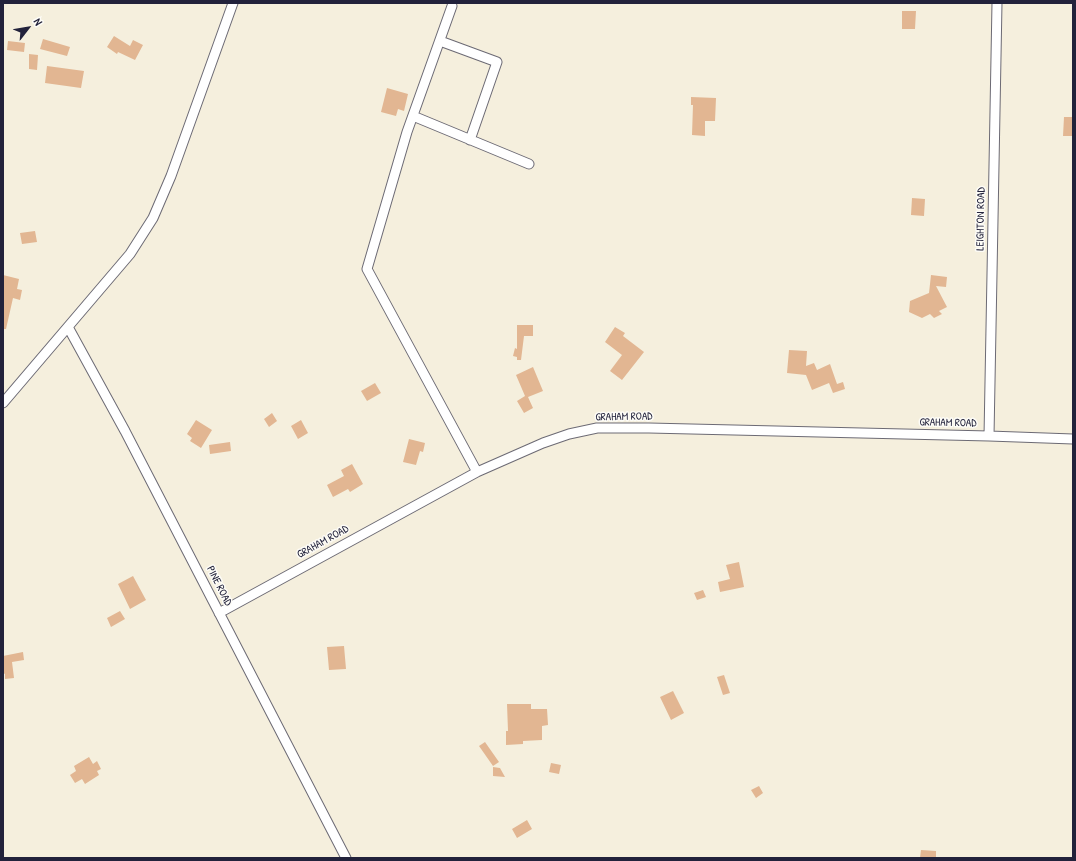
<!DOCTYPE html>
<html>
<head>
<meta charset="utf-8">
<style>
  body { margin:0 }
  #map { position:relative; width:1076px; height:861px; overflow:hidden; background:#f5efdd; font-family:"Patrick Hand",sans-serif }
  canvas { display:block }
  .frame { position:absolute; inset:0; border:4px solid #22223b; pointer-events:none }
  .north { position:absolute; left:8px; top:8px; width:40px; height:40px; -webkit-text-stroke:3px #fdfcf7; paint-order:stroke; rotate:59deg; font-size:11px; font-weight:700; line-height:16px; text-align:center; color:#22223b }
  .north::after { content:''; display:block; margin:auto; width:14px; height:18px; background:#22223b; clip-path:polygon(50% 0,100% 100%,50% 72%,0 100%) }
</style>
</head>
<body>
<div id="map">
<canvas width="1076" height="861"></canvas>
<div class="frame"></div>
<div class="north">N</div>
</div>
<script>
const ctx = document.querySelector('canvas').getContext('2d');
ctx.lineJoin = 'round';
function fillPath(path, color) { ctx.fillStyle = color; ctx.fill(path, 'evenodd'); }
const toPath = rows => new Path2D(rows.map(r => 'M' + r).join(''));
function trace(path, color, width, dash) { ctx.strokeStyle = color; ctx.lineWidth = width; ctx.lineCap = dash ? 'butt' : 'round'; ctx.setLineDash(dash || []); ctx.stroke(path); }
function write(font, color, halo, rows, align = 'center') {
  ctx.font = font + ' "Patrick Hand",sans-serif'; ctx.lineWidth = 3; ctx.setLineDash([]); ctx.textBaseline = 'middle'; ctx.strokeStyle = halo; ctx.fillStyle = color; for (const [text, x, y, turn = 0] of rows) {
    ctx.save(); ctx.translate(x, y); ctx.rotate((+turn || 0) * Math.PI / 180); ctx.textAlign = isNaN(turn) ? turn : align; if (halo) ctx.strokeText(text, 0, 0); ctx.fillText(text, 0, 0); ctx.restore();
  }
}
fillPath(toPath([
  [902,11,916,11,915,29,902,29],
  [114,36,130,46,133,40,143,45,135,60,118,52,117,54,107,47],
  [43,39,70,47,67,56,40,49],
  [8,41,25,43,24,52,7,50],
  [29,54,38,55,37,70,29,69],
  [47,66,84,71,81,88,45,83],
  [387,88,408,94,404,111,398,109,396,116,381,112],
  [691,97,716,98,715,121,705,121,705,136,692,135,693,105,691,105],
  [1064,117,1073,117,1073,136,1063,136],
  [912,198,925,199,924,216,911,215],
  [35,231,37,242,22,244,20,233],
  [3,275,19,279,17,289,22,290,20,300,13,298,6,329,3,329],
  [931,275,947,277,946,287,936,286,947,307,939,311,942,314,934,318,930,314,922,318,909,312,910,301,929,293],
  [517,325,533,325,533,336,524,336,521,360,517,360,517,357,513,356,515,348,517,349],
  [615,327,625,333,623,336,644,352,622,380,610,371,622,355,605,342],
  [789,350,807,351,806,366,814,363,817,370,830,364,837,384,843,382,845,389,833,393,829,383,812,390,806,375,787,373],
  [533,367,543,391,528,397,533,408,524,413,517,401,525,396,516,375],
  [375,383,381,393,367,401,361,391],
  [272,413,277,421,269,427,264,419],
  [196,420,212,430,201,448,190,441,192,438,187,434],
  [301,420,308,433,298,439,291,426],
  [409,439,425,443,423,452,420,451,416,465,403,462],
  [230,442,231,451,210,454,209,445],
  [352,464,363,484,350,492,348,489,333,497,327,485,344,476,341,470],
  [739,562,744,587,720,592,718,582,730,579,726,565],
  [133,576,146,600,130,609,118,584],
  [703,590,706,597,697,600,694,593],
  [120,611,125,619,111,627,107,618],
  [344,646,346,669,329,670,327,647],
  [23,652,24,660,12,662,14,678,5,679,5,674,3,673,3,656],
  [724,675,730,693,723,695,717,677],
  [673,691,684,713,671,720,660,697],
  [507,704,531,704,531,709,547,709,548,725,542,726,542,740,523,741,523,744,506,745,506,731,508,731],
  [485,742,499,762,493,766,479,746],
  [89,757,93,764,97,761,101,769,97,771,99,775,85,784,82,779,75,783,70,775,76,771,74,766],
  [551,763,561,765,559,774,549,772],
  [493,767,500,768,505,777,493,776],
  [759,786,763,793,756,798,751,790],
  [527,820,532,829,517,838,512,829],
  [921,850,936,851,936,858,920,858]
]), '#e2b692');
const street = toPath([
  [452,6,407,132,367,269,477,472],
  [440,41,497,62,470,140],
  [413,116,529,164],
  [68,327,125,431,346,858],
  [3,403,130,254,153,218,171,176,233,3],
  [989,436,997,3],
  [219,613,477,472,543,443,569,434,597,428,649,428,989,436,1073,439]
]);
trace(street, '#6c6a74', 11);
trace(street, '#fff', 9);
write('11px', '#22223b', '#fdfcf7', [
  ["LEIGHTON ROAD",981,219,-89],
  ["GRAHAM ROAD",624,417,-1],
  ["GRAHAM ROAD",948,423,1],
  ["GRAHAM ROAD",323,542,-29],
  ["PINE ROAD",219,586,63]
]);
</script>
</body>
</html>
